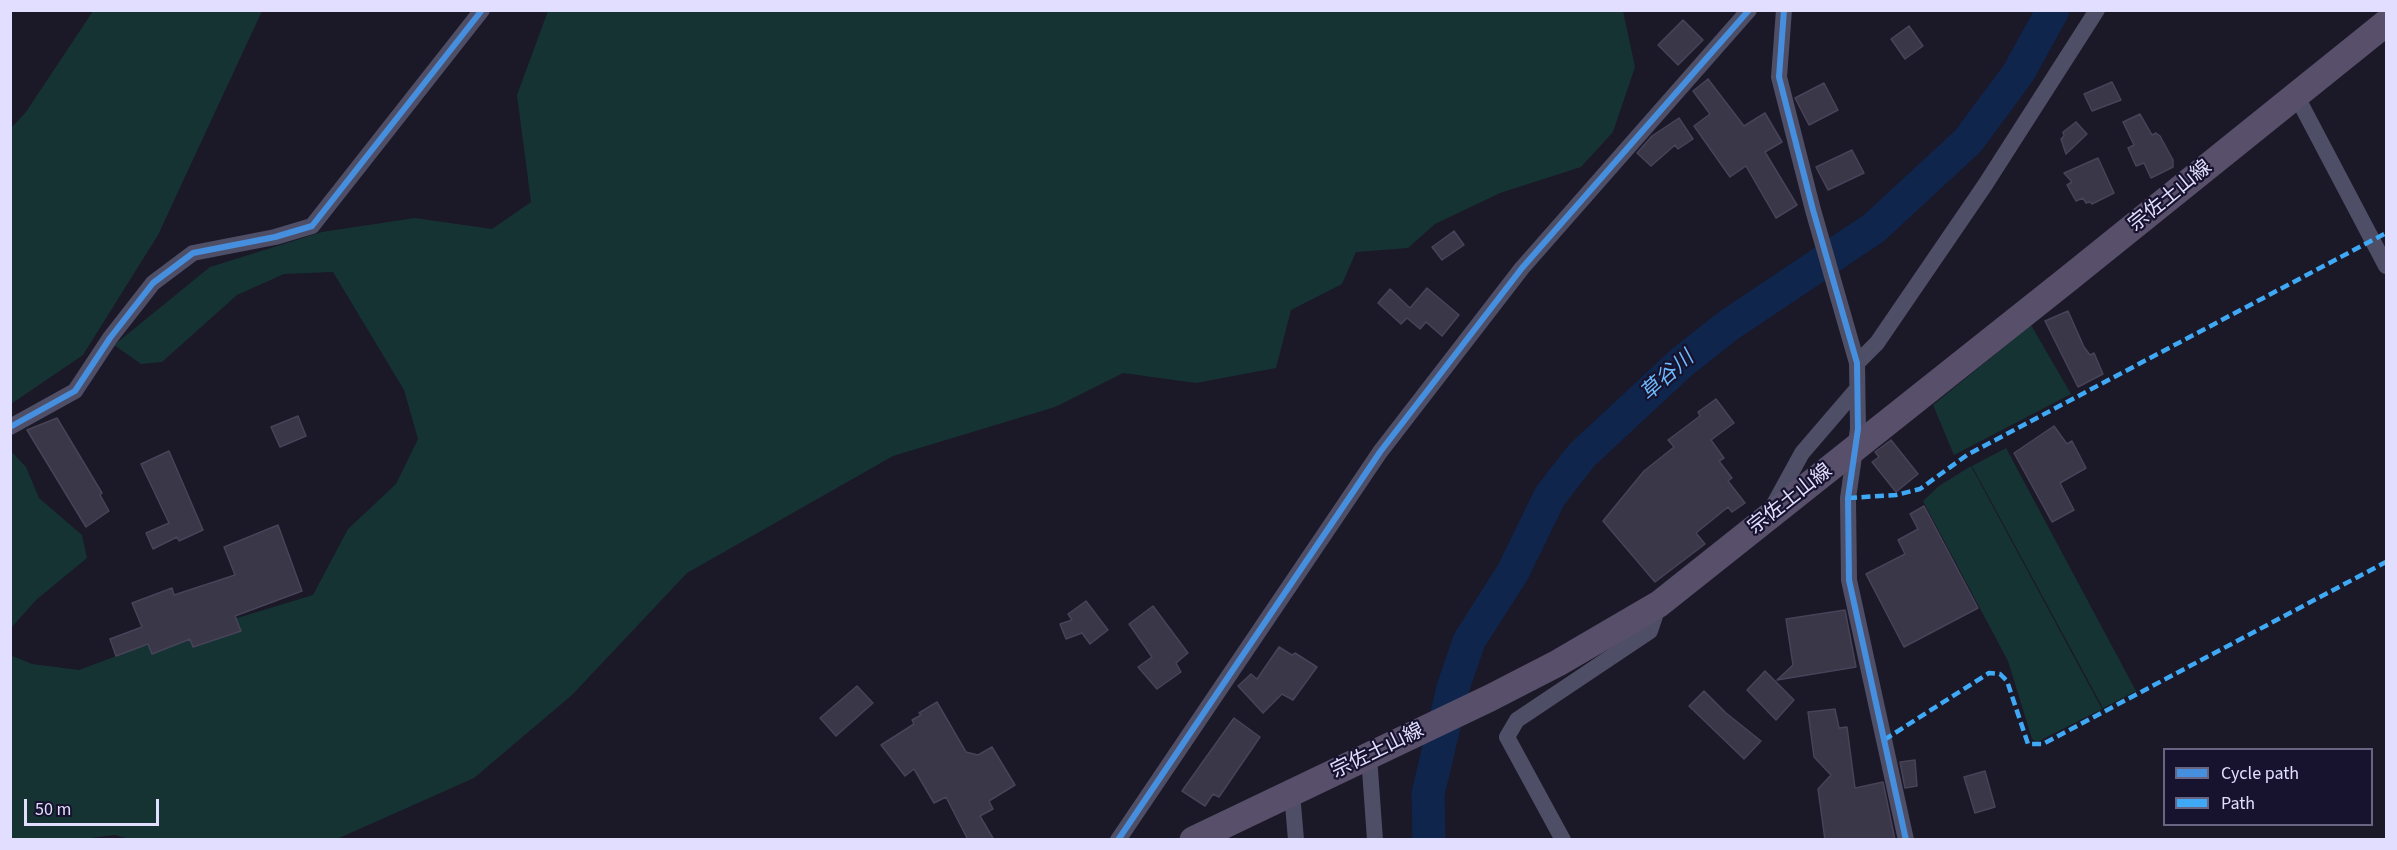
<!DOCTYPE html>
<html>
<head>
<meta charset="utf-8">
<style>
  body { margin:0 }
  #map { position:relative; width:2397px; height:850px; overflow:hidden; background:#1b1827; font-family:"Source Sans 3",sans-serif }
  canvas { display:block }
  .frame { position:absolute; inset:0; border:12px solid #e2deff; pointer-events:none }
  .legend { position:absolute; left:2163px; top:748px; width:210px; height:78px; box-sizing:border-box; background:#17122d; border:2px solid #686481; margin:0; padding:8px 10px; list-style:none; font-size:18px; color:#e2deff }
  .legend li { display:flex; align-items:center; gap:12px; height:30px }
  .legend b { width:30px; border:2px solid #686481 }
  .scale { position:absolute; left:24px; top:799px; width:135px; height:27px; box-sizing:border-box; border:3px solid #e2deff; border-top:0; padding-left:8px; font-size:18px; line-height:21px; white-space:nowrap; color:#e2deff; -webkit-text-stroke:4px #17122d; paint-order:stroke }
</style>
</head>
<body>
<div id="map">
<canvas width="2397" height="850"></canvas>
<div class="frame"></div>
<ul class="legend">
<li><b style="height:8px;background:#468fdf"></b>Cycle path</li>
<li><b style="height:8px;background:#3fa9f5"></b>Path</li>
</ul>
<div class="scale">50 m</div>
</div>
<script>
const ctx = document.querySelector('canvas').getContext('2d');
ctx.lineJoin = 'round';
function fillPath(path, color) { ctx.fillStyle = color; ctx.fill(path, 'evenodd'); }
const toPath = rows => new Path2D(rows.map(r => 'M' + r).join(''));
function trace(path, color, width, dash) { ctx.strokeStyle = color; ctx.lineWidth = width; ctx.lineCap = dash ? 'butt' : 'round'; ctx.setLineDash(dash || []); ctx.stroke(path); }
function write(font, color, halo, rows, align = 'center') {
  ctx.font = font + ' "Source Sans 3","Noto Sans JP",sans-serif'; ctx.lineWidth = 4.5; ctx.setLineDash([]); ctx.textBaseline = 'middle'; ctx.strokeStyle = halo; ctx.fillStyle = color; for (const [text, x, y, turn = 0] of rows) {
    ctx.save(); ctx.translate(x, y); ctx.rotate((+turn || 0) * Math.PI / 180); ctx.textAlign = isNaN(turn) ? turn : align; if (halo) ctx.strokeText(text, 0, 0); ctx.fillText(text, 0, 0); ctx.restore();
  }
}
fillPath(toPath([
  [93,11,262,11,158,235,83,355,11,404,11,128,26,112],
  [548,11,1623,11,1635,67,1613,132,1581,167,1500,193,1435,224,1408,248,1356,252,1342,284,1291,310,1276,368,1196,383,1123,373,1055,407,893,456,687,573,572,695,474,778,337,839,133,840,115,835,73,840,11,839,10,655,32,664,79,670,135,649,313,595,348,529,396,484,418,439,404,390,333,272,284,274,237,295,162,362,141,364,114,345,210,267,322,232,415,218,492,229,531,202,517,95],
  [2031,325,2071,394,1954,455,1933,405],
  [2006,448,2136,691,2103,708,1972,466],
  [10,450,26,467,39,498,82,535,87,558,36,600,11,628],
  [1971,466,2102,709,2037,742,2032,739,2008,661,1923,501,1939,486]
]), '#163334');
trace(toPath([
  [1429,840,1428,794,1453,688,1469,641,1513,572,1550,496,1582,455,1682,362,1729,325,1874,228,1968,141,2019,72,2053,10]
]), '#0f254c', 33);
const building = toPath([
  [1683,20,1703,40,1678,65,1658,45,1683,20],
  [1909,26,1923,46,1905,59,1891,39,1909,26],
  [1708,79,1744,126,1765,113,1782,142,1765,152,1797,205,1776,218,1746,166,1730,177,1694,126,1710,114,1693,91,1708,79],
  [2112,82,2121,100,2092,111,2084,94,2112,82],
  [1824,83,1838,110,1809,125,1795,98,1824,83],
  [2140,114,2152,135,2156,133,2160,136,2173,160,2173,167,2151,178,2144,163,2136,166,2128,148,2134,145,2123,122,2140,114],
  [1679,118,1693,139,1678,149,1675,145,1651,166,1637,153,1652,136,1679,118],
  [2076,122,2087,134,2066,154,2061,139,2064,136,2063,132,2076,122],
  [1852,150,1864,173,1828,190,1816,167,1852,150],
  [2098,158,2114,193,2092,204,2090,202,2086,203,2083,198,2076,201,2067,185,2072,182,2064,173,2098,158],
  [1454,231,1464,245,1442,260,1432,247,1454,231],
  [1427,288,1459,315,1442,336,1426,322,1420,329,1407,318,1401,324,1378,303,1390,289,1410,308,1427,288],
  [2068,311,2084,347,2090,355,2094,353,2103,374,2078,387,2045,321,2068,311],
  [1716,399,1734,423,1711,440,1724,458,1719,461,1732,478,1728,481,1745,503,1732,512,1728,507,1696,533,1705,544,1655,582,1603,521,1644,471,1674,447,1668,440,1700,416,1698,412,1716,399],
  [298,416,306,436,280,447,271,427,298,416],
  [57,418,102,493,100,495,109,511,86,527,27,430,57,418],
  [2054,426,2067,444,2072,441,2086,468,2060,483,2074,510,2052,522,2014,453,2054,426],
  [1891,440,1918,474,1896,492,1872,462,1879,457,1875,452,1891,440],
  [169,451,203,530,179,541,177,537,153,549,146,533,169,523,141,464,169,451],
  [1924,506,1978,608,1904,647,1866,574,1905,554,1898,540,1918,529,1910,514,1924,506],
  [278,525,302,591,235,616,241,631,193,647,190,639,152,654,148,644,116,656,110,639,142,627,132,603,172,588,174,595,235,575,224,547,278,525],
  [1086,601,1108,630,1090,644,1082,633,1066,639,1060,624,1072,620,1068,614,1086,601],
  [1153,606,1188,653,1176,663,1181,672,1157,689,1138,667,1152,657,1129,624,1153,606],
  [1845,610,1856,667,1777,680,1793,665,1786,619,1845,610],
  [1279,647,1292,655,1295,653,1317,667,1293,700,1282,694,1263,713,1238,686,1251,674,1257,679,1279,647],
  [1765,671,1794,700,1776,720,1747,690,1765,671],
  [857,686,873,703,836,736,820,718,857,686],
  [1704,691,1726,713,1761,741,1744,759,1689,706,1704,691],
  [937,702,966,752,978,755,992,747,1015,785,989,801,993,809,980,816,994,840,968,840,946,797,934,803,914,769,905,776,881,745,914,724,912,720,921,715,919,713,937,702],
  [1835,709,1839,728,1847,727,1855,788,1883,782,1895,840,1825,840,1818,789,1831,775,1814,757,1808,712,1835,709],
  [1234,718,1260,737,1219,797,1213,794,1205,806,1182,791,1234,718],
  [1915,760,1917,786,1905,788,1900,762,1915,760],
  [1985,771,1995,807,1975,813,1964,777,1985,771]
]);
fillPath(building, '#3a3748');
trace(building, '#484359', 1.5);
trace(toPath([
  [1784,10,1779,77,1813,210,1857,363,1858,429,1848,498,1849,580,1906,840],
  [2296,95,2386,266],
  [1857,363,1877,343,1985,185,2097,10],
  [10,427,75,391,110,338,153,283,193,253,275,237,312,226,482,10],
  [1773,506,1802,453,1857,389],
  [1369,756,1375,840],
  [1292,793,1296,840],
  [1118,840,1380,452,1522,268,1749,10],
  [1563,840,1507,737,1517,720,1650,631,1659,604]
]), '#4f4e67', 16);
trace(toPath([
  [1193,840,1490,698,1558,663,1659,604,2068,279,2386,23]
]), '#584f6b', 27);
trace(toPath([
  [1848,498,1896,495,1920,489,1967,455,2386,233],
  [1884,740,1989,673,2000,674,2007,681,2028,744,2043,744,2386,562]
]), '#3fa9f5', 4.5, [9, 4.5]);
trace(toPath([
  [1784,10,1779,77,1813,210,1857,363,1858,429,1848,498,1849,580,1906,840],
  [10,427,75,391,110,338,153,283,193,253,275,237,312,226,482,10],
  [1118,840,1380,452,1522,268,1749,10]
]), '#468fdf', 6);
write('20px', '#e2deff', '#17122d', [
  ["宗佐土山線",2171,197,-39],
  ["宗佐土山線",1791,500,-38],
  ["宗佐土山線",1378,752,-26]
]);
write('italic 21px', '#6ebafd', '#17122d', [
  ["草谷川",1668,377,-42]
]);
</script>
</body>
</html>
